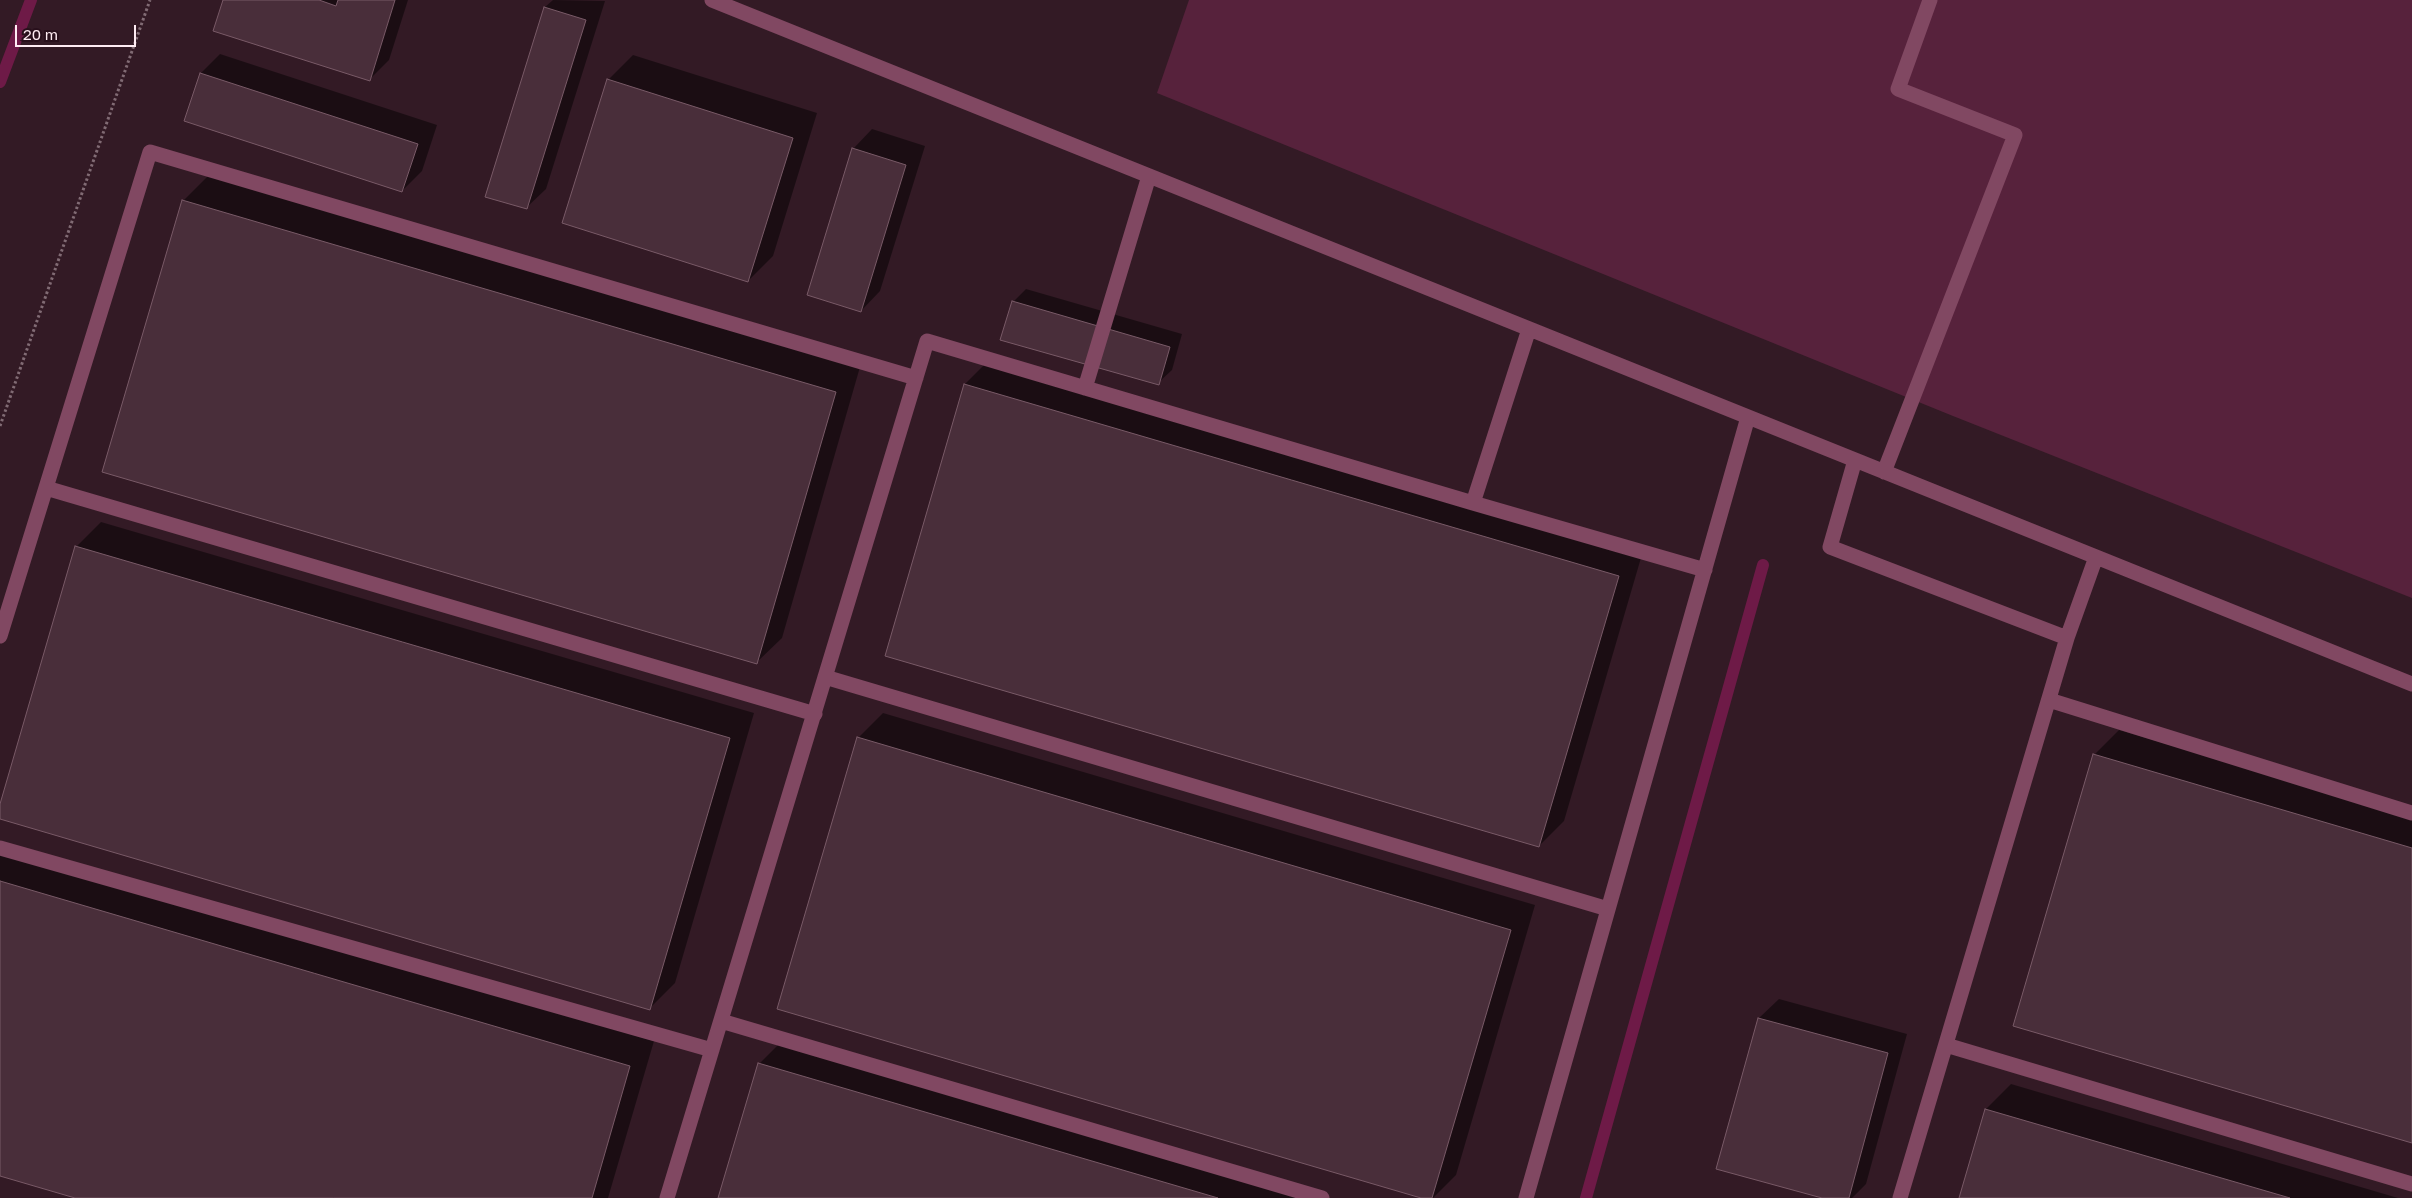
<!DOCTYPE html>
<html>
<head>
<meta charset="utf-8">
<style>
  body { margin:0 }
  #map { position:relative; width:2412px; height:1198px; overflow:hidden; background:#331a25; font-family:"Golos Text",sans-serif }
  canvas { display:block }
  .scale { position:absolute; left:15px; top:25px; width:121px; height:22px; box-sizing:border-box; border:2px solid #ffecf3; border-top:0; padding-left:6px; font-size:15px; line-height:18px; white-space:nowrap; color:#ffecf3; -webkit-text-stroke:4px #29101c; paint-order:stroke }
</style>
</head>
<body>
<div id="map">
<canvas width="2412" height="1198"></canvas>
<div class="scale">20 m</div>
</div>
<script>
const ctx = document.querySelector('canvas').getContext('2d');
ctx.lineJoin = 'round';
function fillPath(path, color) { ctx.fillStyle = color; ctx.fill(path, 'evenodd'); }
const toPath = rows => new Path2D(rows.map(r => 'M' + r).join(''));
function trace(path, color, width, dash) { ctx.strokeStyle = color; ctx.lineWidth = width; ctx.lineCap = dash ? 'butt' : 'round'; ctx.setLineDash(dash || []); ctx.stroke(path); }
fillPath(toPath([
  [1189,0,2412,0,2412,598,1953,416,1157,93]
]), '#57223c');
fillPath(toPath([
  [225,0,408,0,389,60,370,79],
  [553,0,605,1,546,189,526,208,486,196,545,7],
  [220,54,437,125,422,171,402,191,201,73],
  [633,55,817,113,773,256,748,281,608,80],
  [872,129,925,146,880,291,861,311,853,149],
  [208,176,860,367,782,638,757,662,183,201],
  [1026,289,1182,334,1172,370,1158,383,1013,302],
  [990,359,1643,551,1564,821,1539,846,887,655,965,384],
  [101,522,754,713,675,983,650,1008,0,818,0,808,76,547],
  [883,713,1535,905,1456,1175,1433,1198,1425,1198,858,738],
  [2119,730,2412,816,2412,1142,2094,755],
  [0,851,654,1041,608,1198,79,1198,0,1175],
  [1779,999,1907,1034,1866,1184,1852,1198,1827,1198,1759,1018],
  [784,1039,1326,1198,720,1198,759,1064],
  [2011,1084,2398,1198,1960,1198,1986,1109]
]), '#0007');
trace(toPath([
  [0,82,31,0],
  [1586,1198,1763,565]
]), '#6e1a47', 12);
const building = toPath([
  [223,0,319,0,336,6,338,0,395,0,370,81,213,31,223,0],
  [544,7,586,20,527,209,485,197,544,7],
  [200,73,418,144,402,192,184,121,200,73],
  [607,79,793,138,748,282,562,223,607,79],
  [852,148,906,165,861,312,807,295,852,148],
  [182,200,836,392,757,664,102,472,182,200],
  [1012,301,1170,347,1159,385,1000,340,1012,301],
  [964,384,1619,576,1539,847,885,656,964,384],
  [75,546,730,738,650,1010,0,819,0,804,75,546],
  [857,737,1511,930,1432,1198,1421,1198,777,1009,857,737],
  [2093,754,2412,848,2412,1143,2013,1026,2093,754],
  [0,881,630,1066,592,1198,75,1198,0,1176,0,881],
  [1758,1018,1888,1053,1849,1198,1822,1198,1716,1169,1758,1018],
  [758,1063,1218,1198,718,1198,758,1063],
  [1985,1109,2290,1198,1959,1198,1985,1109]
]);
fillPath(building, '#492e3a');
trace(building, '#795a67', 1);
trace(toPath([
  [0,426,150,0]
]), '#816b74', 3, [2.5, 2.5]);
trace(toPath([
  [712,0,2412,684],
  [1085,388,1149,176],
  [1855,460,1830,547,2067,638],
  [1884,472,2015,135,1898,89,1930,0],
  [46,488,815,714],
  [1473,503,1705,570],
  [0,636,150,152,916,378],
  [825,677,1608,909],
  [2049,700,2412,813],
  [0,848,712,1050],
  [721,1021,1322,1198],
  [1946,1045,2412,1184],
  [667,1198,927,341,1473,503,1529,329],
  [1526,1198,1748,417],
  [1900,1198,2067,638,2096,557]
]), '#814862', 15);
</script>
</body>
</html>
